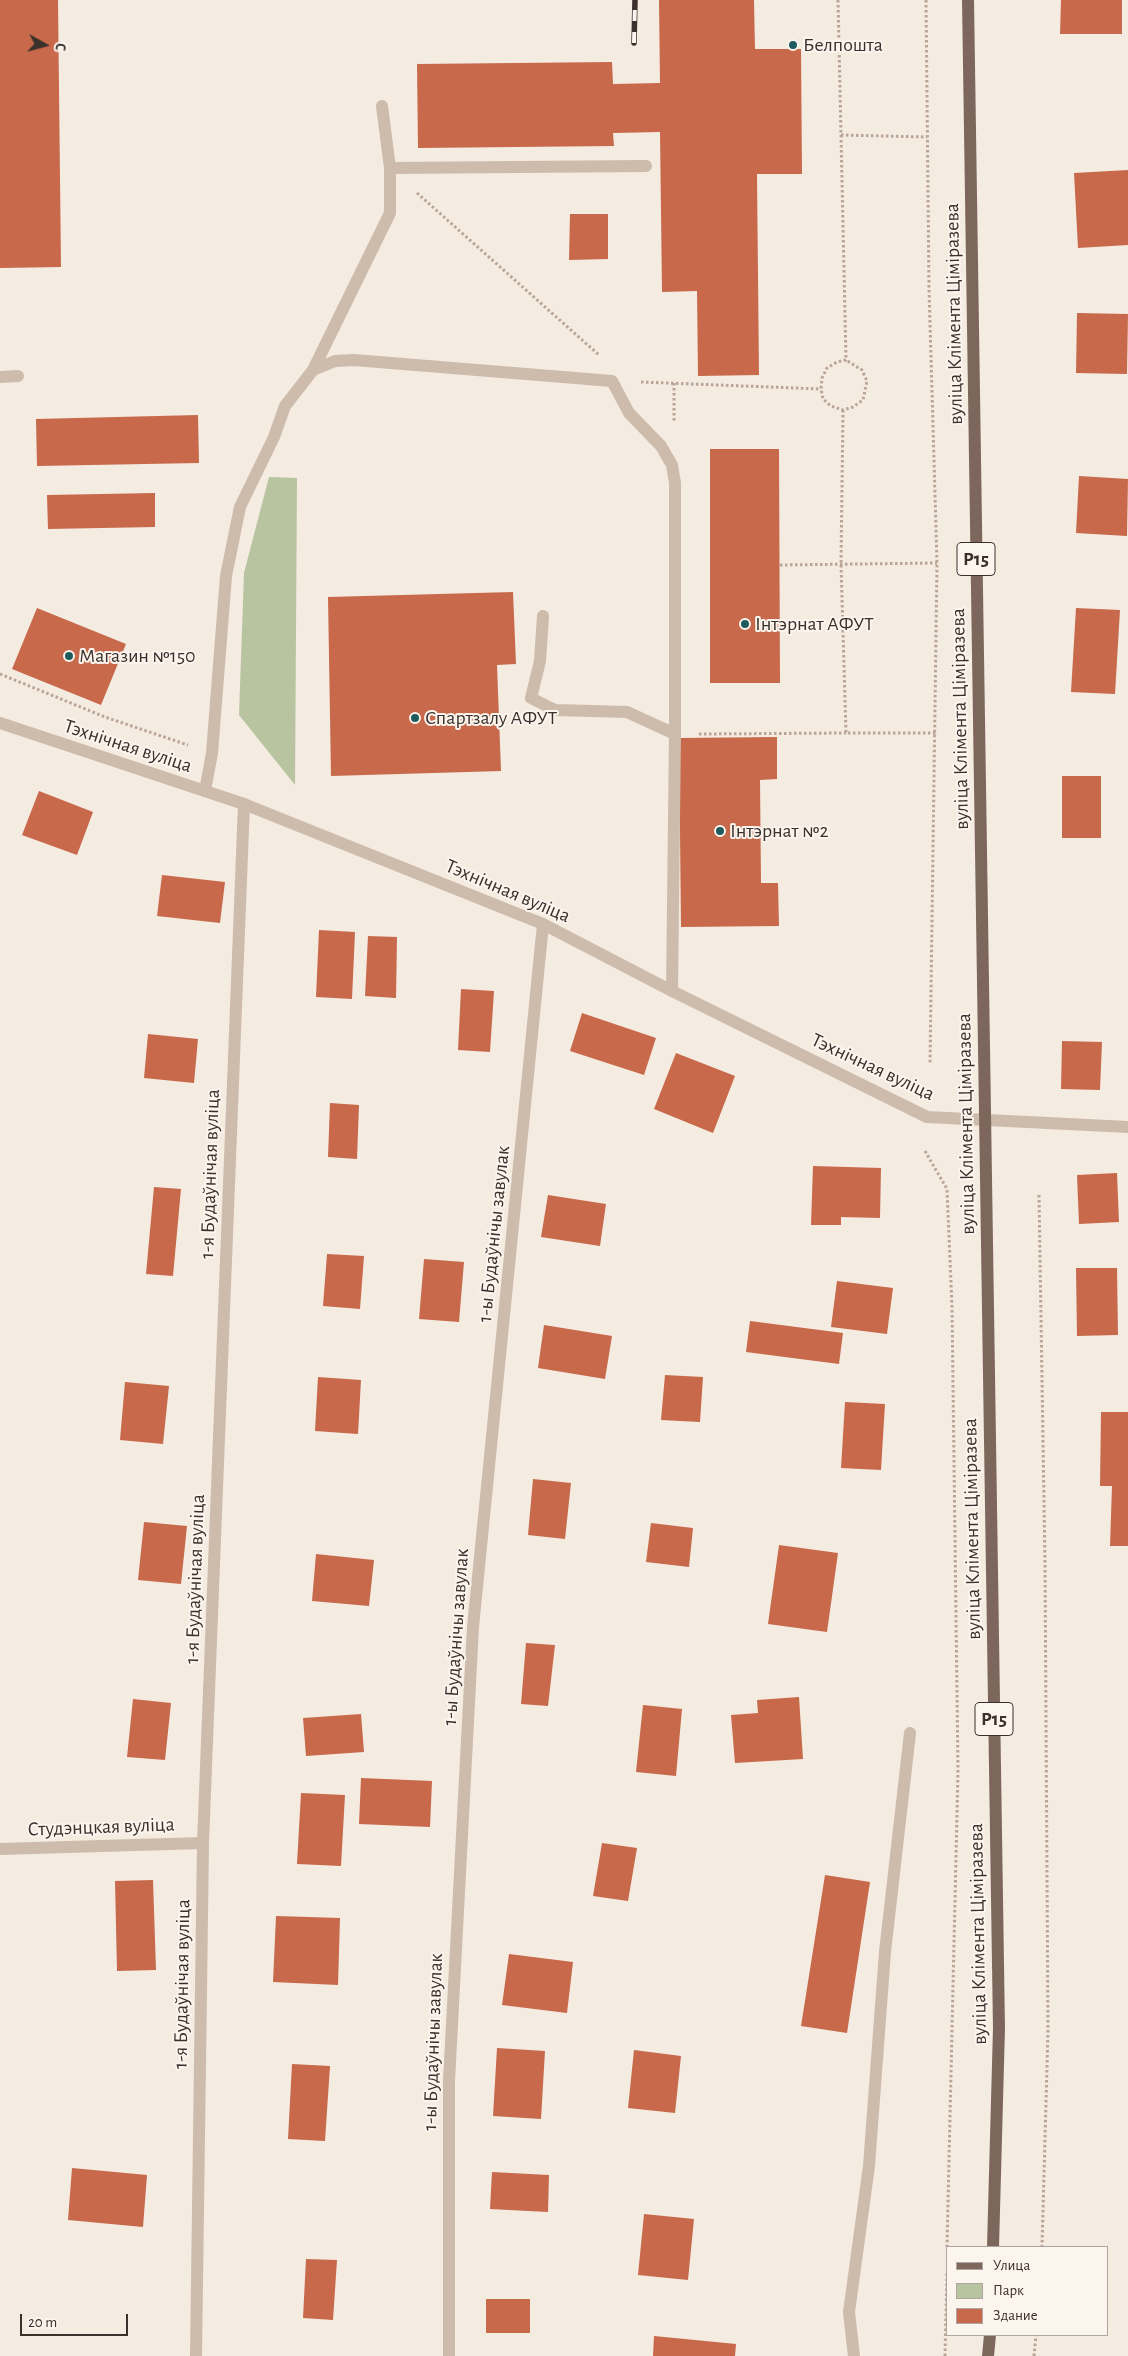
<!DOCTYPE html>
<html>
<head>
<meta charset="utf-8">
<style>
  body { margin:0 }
  #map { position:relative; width:1128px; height:2356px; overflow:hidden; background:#f4ebe1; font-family:"Alegreya Sans",sans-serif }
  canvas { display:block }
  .legend { position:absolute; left:946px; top:2246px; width:162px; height:90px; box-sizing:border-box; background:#fbf5ee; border:1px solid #aea6a0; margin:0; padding:6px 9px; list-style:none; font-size:15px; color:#3b302b }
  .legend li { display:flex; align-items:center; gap:10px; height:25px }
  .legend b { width:25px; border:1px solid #aea6a0 }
  .north { position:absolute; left:20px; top:20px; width:50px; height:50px; -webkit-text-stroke:4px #fbf5ee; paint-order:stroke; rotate:97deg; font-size:14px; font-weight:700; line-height:20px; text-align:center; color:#3b302b }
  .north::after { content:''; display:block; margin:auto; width:18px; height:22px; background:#3b302b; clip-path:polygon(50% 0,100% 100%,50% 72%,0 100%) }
  .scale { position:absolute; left:20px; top:2314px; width:108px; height:22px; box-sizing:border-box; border:2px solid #3b302b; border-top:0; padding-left:6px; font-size:15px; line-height:18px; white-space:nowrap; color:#3b302b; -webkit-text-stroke:4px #fbf5ee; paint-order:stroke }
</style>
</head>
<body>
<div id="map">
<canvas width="1128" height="2356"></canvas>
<ul class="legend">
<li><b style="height:6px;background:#7d675c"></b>Улица</li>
<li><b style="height:14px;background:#b8c4a0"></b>Парк</li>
<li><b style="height:14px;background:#c8694b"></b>Здание</li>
</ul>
<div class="north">С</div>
<div class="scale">20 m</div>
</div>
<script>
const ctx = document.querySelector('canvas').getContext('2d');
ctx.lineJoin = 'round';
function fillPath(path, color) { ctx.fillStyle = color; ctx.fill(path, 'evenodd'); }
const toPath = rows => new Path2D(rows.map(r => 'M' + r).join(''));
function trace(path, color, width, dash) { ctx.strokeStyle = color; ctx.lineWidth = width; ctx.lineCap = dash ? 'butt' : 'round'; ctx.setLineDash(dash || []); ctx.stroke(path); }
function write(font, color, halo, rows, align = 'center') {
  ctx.font = font + ' "Alegreya Sans",sans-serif'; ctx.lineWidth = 4; ctx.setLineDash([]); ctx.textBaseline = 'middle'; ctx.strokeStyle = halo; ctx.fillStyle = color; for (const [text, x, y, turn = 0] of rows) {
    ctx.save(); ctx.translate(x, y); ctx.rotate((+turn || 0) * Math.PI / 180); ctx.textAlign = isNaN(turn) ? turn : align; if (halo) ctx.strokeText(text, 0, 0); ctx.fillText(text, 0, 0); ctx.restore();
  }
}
fillPath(toPath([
  [269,477,297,478,295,785,239,715,244,573]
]), '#b8c4a0');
fillPath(toPath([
  [0,0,58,0,61,267,0,268],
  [659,0,754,0,755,49,801,49,802,174,757,174,759,375,698,376,697,291,662,292,660,132,613,133,614,146,418,148,417,64,612,62,613,84,660,83],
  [1061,0,1122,0,1122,34,1060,34],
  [1128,170,1128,245,1078,248,1074,173],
  [570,214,608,214,608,259,569,260],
  [1077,313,1128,314,1127,374,1076,373],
  [198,415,199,463,37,466,36,419],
  [710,449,779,449,780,683,710,683],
  [1079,476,1128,479,1127,536,1076,533],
  [155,493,155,527,48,529,47,495],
  [513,592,516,664,497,665,501,771,331,776,328,597],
  [37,608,126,644,101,705,12,669],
  [1076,608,1120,610,1115,694,1071,692],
  [777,737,777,779,760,780,761,883,778,883,779,926,681,927,679,738],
  [1062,776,1101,776,1101,838,1062,838],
  [39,791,93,812,77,855,22,835],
  [162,875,225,882,220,923,157,916],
  [319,930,355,932,352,999,316,997],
  [368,936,397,937,396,998,365,996],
  [461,989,494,991,490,1052,458,1050],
  [582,1013,656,1038,644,1075,570,1051],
  [148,1034,198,1039,194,1083,144,1078],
  [1062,1041,1102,1042,1100,1090,1061,1089],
  [676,1053,735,1076,713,1133,654,1109],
  [330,1103,359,1105,357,1159,328,1157],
  [813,1166,881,1168,880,1218,841,1217,841,1225,811,1225],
  [1117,1173,1119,1222,1079,1224,1077,1175],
  [154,1187,181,1189,173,1276,146,1274],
  [548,1195,606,1204,600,1246,541,1237],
  [327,1254,364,1256,360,1309,323,1306],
  [424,1259,464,1262,459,1322,419,1319],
  [1076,1268,1117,1268,1118,1335,1077,1336],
  [837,1281,893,1288,887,1334,831,1327],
  [750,1321,843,1333,839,1364,746,1352],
  [544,1325,612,1336,605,1379,538,1368],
  [665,1375,703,1377,700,1422,661,1420],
  [318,1377,361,1380,358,1434,315,1431],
  [125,1382,169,1386,163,1444,120,1440],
  [845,1402,885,1404,881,1470,841,1468],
  [1101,1412,1128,1412,1128,1546,1110,1546,1112,1486,1100,1486],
  [533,1479,571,1483,565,1539,528,1535],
  [144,1522,187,1526,181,1584,138,1580],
  [651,1523,693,1528,689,1567,646,1562],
  [779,1545,838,1553,827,1632,768,1624],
  [316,1554,374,1560,369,1606,312,1601],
  [526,1643,555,1645,548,1706,521,1704],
  [799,1697,803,1759,735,1763,731,1715,758,1713,757,1700],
  [133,1699,171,1703,165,1760,127,1757],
  [643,1705,682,1709,676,1776,636,1772],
  [361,1714,364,1752,306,1756,303,1718],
  [361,1778,432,1781,430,1827,359,1824],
  [301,1793,345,1795,341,1866,297,1864],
  [602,1843,637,1848,628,1901,593,1896],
  [825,1875,870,1882,847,2033,801,2026],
  [153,1880,156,1970,117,1971,115,1881],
  [276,1916,340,1918,338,1985,273,1982],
  [509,1954,573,1962,567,2013,502,2005],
  [497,2048,545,2051,541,2119,493,2116],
  [634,2050,681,2056,675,2113,628,2108],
  [292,2064,330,2066,325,2141,288,2139],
  [72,2168,147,2175,143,2227,68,2220],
  [492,2172,549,2175,548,2212,490,2209],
  [644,2214,694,2219,688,2280,638,2275],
  [306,2259,337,2260,333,2320,303,2318],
  [486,2299,530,2299,530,2333,486,2333],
  [654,2336,736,2344,735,2356,653,2356]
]), '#c8694b');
trace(toPath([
  [838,0,841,135,927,137],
  [926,0,929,288,937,563,930,1064],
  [841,135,846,360,837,362,827,368,822,378,821,389,823,399,831,406,843,410,853,407,863,400,867,381,862,370,846,360],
  [417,193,599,355],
  [641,382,821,389],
  [674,383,674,423],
  [843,410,841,564,846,733,936,733],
  [780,565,937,563],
  [0,674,105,717,188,745],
  [699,734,846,733],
  [925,1151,947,1189,952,1307,958,1770,947,2247],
  [1039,1195,1045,1563,1048,2031,1042,2247],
  [945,2356,947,2273],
  [1034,2356,1036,2335]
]), '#b9a596', 3, [2.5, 2.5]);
trace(toPath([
  [390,168,646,166],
  [313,370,335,361,354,360,612,381,629,413,661,446,672,465,675,483,675,734,672,991],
  [0,377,18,376],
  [543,616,540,661,531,698,555,710,627,712,675,734],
  [205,791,212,753,226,576,240,507,274,437,285,406,313,370,390,213,390,168,382,106],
  [854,2356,849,2312,869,2166,885,1952,910,1733]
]), '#cdbbac', 12);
trace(toPath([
  [0,723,244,804],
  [0,1849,203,1843],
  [449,2356,449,2081,473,1627,543,924]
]), '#cdbbac', 12);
trace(toPath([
  [196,2356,203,1843,244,804,543,924,672,991,927,1117,1128,1127]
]), '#cdbbac', 12);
trace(toPath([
  [968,0,999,2028,993,2247],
  [988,2356,990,2335]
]), '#7d675c', 12);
const rail = toPath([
  [634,43,635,0]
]);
trace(rail, '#3b302b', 5.5);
trace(rail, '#fbf5ee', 4, [11]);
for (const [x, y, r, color] of [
  [793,45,5,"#1f5a5e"],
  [745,624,5,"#1f5a5e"],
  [69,656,5,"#1f5a5e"],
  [415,718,5,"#1f5a5e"],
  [720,831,5,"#1f5a5e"]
]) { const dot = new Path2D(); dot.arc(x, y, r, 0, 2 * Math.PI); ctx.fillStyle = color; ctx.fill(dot); trace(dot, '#fbf5ee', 2); }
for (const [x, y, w] of [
  [976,559,38],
  [994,1719,38]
]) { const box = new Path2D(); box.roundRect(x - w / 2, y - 16.5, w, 33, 4); ctx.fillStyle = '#fbf5ee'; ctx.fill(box); trace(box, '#3b302b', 1); }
write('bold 19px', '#3b302b', null, [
  ["Р15",976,559],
  ["Р15",994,1719]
]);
write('20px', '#3b302b', '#fbf5ee', [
  ["Белпошта",803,45],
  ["Інтэрнат АФУТ",755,624],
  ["Магазин №150",79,656],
  ["Спартзалу АФУТ",425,718],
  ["Інтэрнат №2",730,831]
], 'left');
write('20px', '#3b302b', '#fbf5ee', [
  ["вуліца Клімента Ціміразева",954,314,-91],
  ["вуліца Клімента Ціміразева",960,719,-91],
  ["Тэхнічная вуліца",128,746,18],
  ["Тэхнічная вуліца",508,891,23],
  ["Тэхнічная вуліца",873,1067,25],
  ["вуліца Клімента Ціміразева",966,1124,-91],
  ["1-я Будаўнічая вуліца",210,1174,-88],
  ["1-ы Будаўнічы завулак",494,1234,-84],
  ["вуліца Клімента Ціміразева",972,1529,-91],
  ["1-я Будаўнічая вуліца",195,1579,-88],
  ["1-ы Будаўнічы завулак",456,1637,-86],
  ["Студэнцкая вуліца",101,1827,-2],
  ["вуліца Клімента Ціміразева",978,1934,-91],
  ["1-я Будаўнічая вуліца",182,1984,-89],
  ["1-ы Будаўнічы завулак",433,2042,-88]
]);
</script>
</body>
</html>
